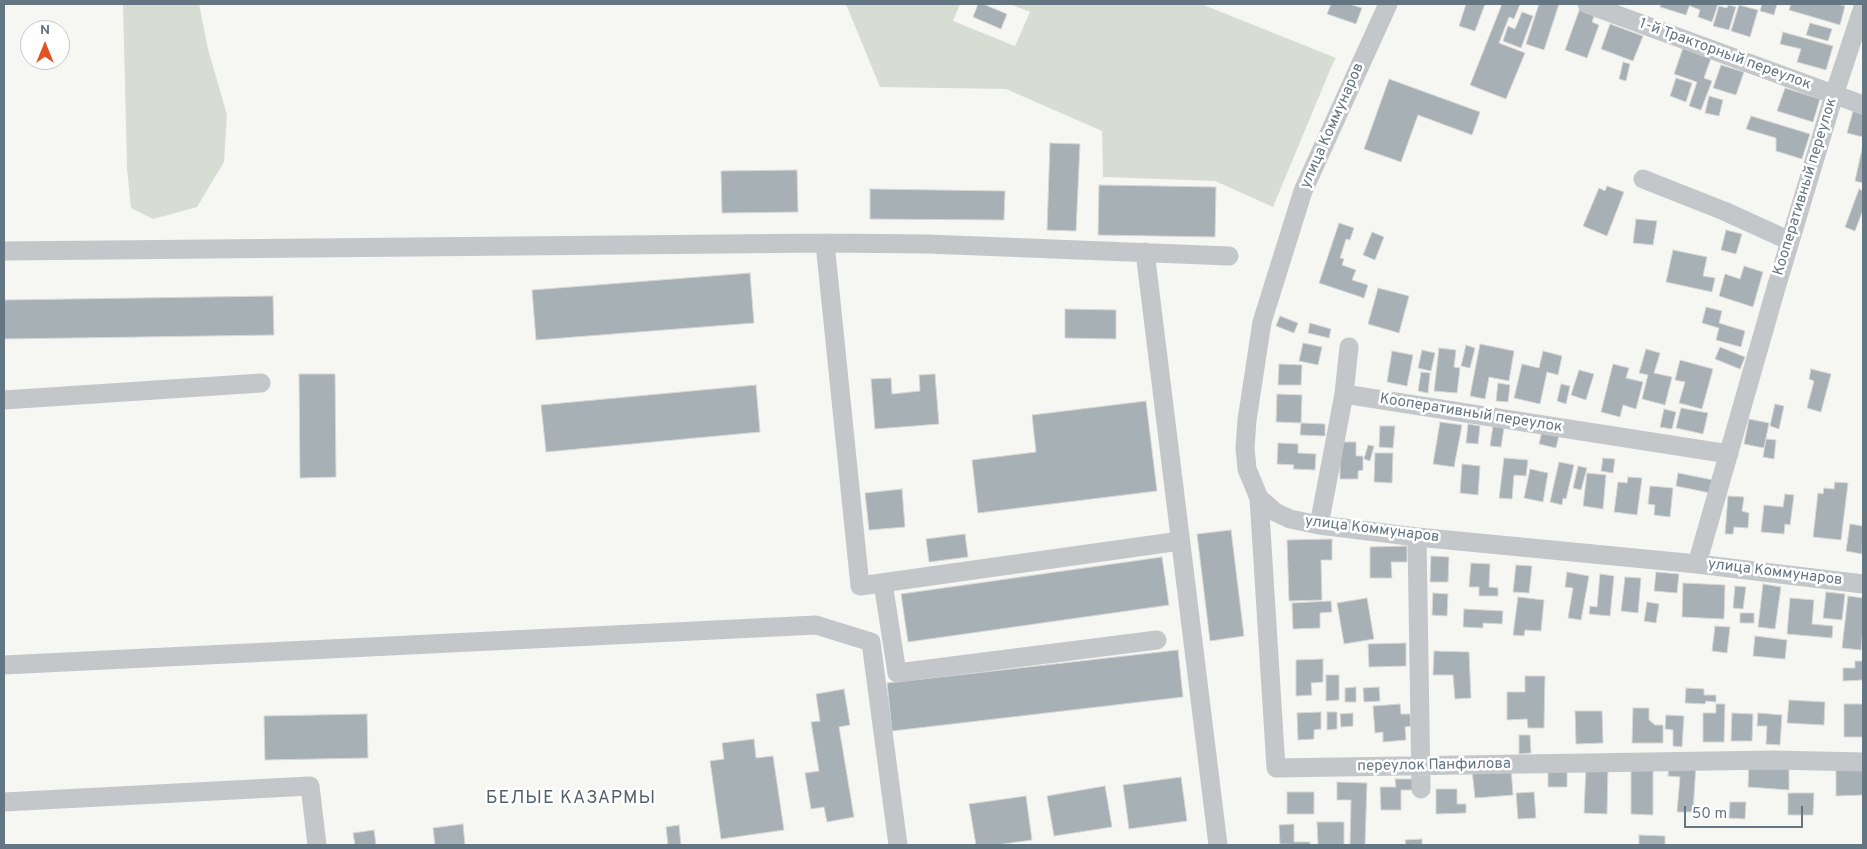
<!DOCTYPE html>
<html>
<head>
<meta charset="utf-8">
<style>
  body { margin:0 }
  #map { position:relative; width:1867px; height:849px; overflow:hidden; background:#f6f6f2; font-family:Overpass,sans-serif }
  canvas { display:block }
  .frame { position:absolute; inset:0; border:5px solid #657683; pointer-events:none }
  .north { position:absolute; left:20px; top:20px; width:50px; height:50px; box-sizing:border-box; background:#fff; border:1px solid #c1c8cd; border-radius:50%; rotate:0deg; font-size:14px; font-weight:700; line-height:20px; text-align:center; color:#657683 }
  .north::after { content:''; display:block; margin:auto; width:18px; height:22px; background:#e35225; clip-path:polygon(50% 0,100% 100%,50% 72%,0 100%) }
  .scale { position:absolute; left:1684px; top:806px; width:119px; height:22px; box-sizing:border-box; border:2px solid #657683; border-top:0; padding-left:6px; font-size:15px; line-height:18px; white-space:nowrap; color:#657683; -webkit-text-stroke:4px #fff; paint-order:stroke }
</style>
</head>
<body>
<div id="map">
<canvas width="1867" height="849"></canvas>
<div class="frame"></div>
<div class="north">N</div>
<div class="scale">50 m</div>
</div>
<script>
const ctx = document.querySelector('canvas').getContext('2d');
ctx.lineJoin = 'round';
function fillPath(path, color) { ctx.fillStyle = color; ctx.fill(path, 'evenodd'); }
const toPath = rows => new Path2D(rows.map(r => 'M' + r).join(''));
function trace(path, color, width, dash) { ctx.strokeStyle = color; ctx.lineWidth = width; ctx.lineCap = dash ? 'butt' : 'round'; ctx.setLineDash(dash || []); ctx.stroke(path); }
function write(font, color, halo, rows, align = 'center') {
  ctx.font = font + ' Overpass,sans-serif'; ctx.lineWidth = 5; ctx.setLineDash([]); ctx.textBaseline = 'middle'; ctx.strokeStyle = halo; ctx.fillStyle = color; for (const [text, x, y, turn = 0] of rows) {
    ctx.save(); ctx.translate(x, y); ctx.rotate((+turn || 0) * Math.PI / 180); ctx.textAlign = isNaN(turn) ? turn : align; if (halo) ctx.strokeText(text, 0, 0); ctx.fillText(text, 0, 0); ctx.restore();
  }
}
fillPath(toPath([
  [123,4,199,4,208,49,227,115,224,162,197,207,153,219,131,208,127,168],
  [846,4,960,4,953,21,1015,46,1030,12,1010,4,1201,4,1336,58,1333,63,1273,207,1215,181,1103,177,1102,131,1006,89,880,87]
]), '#d7ddd3');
const building = toPath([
  [978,4,983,4,1007,14,1001,29,973,17,978,4],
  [1331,4,1349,4,1362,8,1356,24,1327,14,1331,4],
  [1466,4,1485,4,1475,31,1459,26,1466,4],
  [1502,4,1520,4,1514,19,1509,17,1499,43,1525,53,1506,99,1470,85,1502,4],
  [1539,4,1559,4,1544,50,1526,44,1539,4],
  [1661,4,1690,4,1686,15,1660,7,1661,4],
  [1691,4,1718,4,1712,22,1698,17,1700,10,1690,6,1691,4],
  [1762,4,1777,4,1774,15,1760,11,1762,4],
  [1791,4,1838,4,1845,6,1840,25,1789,10,1791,4],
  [1728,5,1736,7,1729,30,1713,26,1719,6,1727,8,1728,5],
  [1739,5,1758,10,1750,37,1731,31,1739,5],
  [1580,8,1595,13,1592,22,1599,25,1587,58,1565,50,1580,8],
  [1522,12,1533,16,1521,48,1503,41,1508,26,1515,29,1522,12],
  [1810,23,1832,29,1828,41,1806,35,1810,23],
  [1610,24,1643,36,1633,61,1601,49,1610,24],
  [1783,32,1833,46,1826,70,1797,62,1801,49,1780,44,1783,32],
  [1683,48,1711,58,1704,78,1712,81,1701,110,1689,106,1697,82,1674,74,1683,48],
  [1623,62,1630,64,1626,81,1619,79,1623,62],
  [1721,65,1744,72,1736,95,1713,88,1721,65],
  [1676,78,1692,83,1686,102,1670,96,1676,78],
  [1389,79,1480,112,1472,135,1418,115,1401,162,1364,149,1389,79],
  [1785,88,1820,99,1813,122,1777,111,1785,88],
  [1709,96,1723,100,1719,116,1705,113,1709,96],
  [1853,111,1863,114,1863,137,1847,133,1853,111],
  [1751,116,1810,134,1802,159,1776,151,1776,138,1746,129,1751,116],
  [1050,143,1080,144,1076,231,1047,230,1050,143],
  [1862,149,1863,149,1863,183,1855,181,1862,149],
  [797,170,798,212,722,213,721,171,797,170],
  [1099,185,1216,187,1215,237,1098,235,1099,185],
  [1607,186,1624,192,1607,236,1583,226,1599,188,1605,191,1607,186],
  [870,189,1005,191,1004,220,870,219,870,189],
  [1859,189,1863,191,1863,210,1855,231,1845,227,1859,189],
  [1636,219,1657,221,1653,245,1633,243,1636,219],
  [1339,223,1354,228,1350,240,1346,239,1340,258,1344,259,1342,265,1356,270,1352,280,1368,285,1364,298,1319,283,1339,223],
  [1726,230,1742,234,1736,254,1721,250,1726,230],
  [1372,232,1384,237,1375,260,1363,255,1372,232],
  [1673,250,1707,257,1703,276,1715,278,1712,292,1666,282,1673,250],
  [1744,266,1763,272,1753,307,1719,296,1725,274,1740,279,1744,266],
  [750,273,754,323,536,340,532,290,750,273],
  [1378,288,1409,296,1399,333,1368,324,1378,288],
  [273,296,274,335,4,339,4,300,273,296],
  [1706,307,1722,311,1719,323,1745,331,1741,347,1716,340,1719,328,1702,323,1706,307],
  [1065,309,1116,310,1116,339,1065,338,1065,309],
  [1280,316,1298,323,1294,333,1276,326,1280,316],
  [1310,323,1331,329,1329,338,1308,333,1310,323],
  [1303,343,1322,347,1318,365,1299,361,1303,343],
  [1480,344,1514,351,1509,381,1489,377,1485,399,1470,396,1480,344],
  [1466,345,1475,348,1470,368,1461,366,1466,345],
  [1720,347,1745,357,1740,369,1715,359,1720,347],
  [1439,348,1456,350,1454,367,1460,368,1457,393,1434,391,1439,348],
  [1646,349,1660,353,1654,373,1672,377,1665,405,1642,399,1648,375,1639,373,1646,349],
  [1422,350,1435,353,1431,371,1418,368,1422,350],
  [1392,351,1413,355,1407,386,1387,382,1392,351],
  [1543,351,1562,356,1558,375,1547,372,1540,404,1514,398,1522,364,1539,368,1543,351],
  [1680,360,1713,369,1702,409,1679,403,1685,382,1675,380,1680,360],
  [1279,364,1302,365,1301,385,1278,385,1279,364],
  [1613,364,1629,368,1626,378,1643,382,1636,409,1623,405,1620,417,1601,412,1613,364],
  [1811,369,1831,374,1821,412,1807,408,1814,381,1809,379,1811,369],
  [1579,370,1594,374,1586,400,1571,395,1579,370],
  [1421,372,1430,373,1428,393,1418,391,1421,372],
  [299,374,335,374,336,477,300,478,299,374],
  [935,374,939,424,875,429,871,379,891,378,892,394,920,391,919,375,935,374],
  [1498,383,1510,385,1508,402,1496,401,1498,383],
  [1561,384,1570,386,1566,404,1557,401,1561,384],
  [756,385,760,432,546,452,541,405,756,385],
  [1277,394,1302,395,1301,423,1276,422,1277,394],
  [1146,401,1157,491,978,513,972,460,1036,452,1032,415,1146,401],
  [1775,404,1784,406,1779,429,1770,426,1775,404],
  [1681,408,1708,413,1703,434,1676,428,1681,408],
  [1664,409,1676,412,1672,429,1660,427,1664,409],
  [1749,419,1769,423,1764,448,1744,444,1749,419],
  [1440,422,1462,425,1454,467,1433,464,1440,422],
  [1301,423,1325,424,1325,436,1300,435,1301,423],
  [1468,424,1480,426,1478,444,1466,443,1468,424],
  [1380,426,1395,426,1393,448,1379,447,1380,426],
  [1493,426,1504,428,1501,447,1490,446,1493,426],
  [1543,427,1560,431,1556,448,1539,444,1543,427],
  [1766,439,1776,440,1774,459,1763,457,1766,439],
  [1340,442,1356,442,1356,456,1363,456,1363,470,1358,471,1358,479,1340,479,1340,442],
  [1278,443,1298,444,1298,453,1316,454,1315,470,1293,469,1294,465,1277,464,1278,443],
  [1368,445,1374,446,1370,461,1364,459,1368,445],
  [1375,453,1393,453,1392,483,1374,482,1375,453],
  [1504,458,1528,460,1526,476,1514,475,1512,499,1499,498,1504,458],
  [1603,458,1615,459,1613,473,1601,471,1603,458],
  [1559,462,1574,465,1566,499,1563,498,1562,505,1550,502,1559,462],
  [1462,464,1480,466,1478,495,1460,493,1462,464],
  [1578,466,1587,468,1581,490,1573,488,1578,466],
  [1530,469,1548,473,1543,502,1524,498,1530,469],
  [1587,473,1606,475,1603,509,1583,506,1587,473],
  [1678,473,1713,480,1710,493,1676,486,1678,473],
  [1628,477,1642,478,1637,515,1614,512,1618,482,1627,483,1628,477],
  [1835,482,1848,483,1841,540,1813,537,1818,493,1823,494,1824,488,1834,489,1835,482],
  [1650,486,1673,488,1670,517,1654,515,1655,505,1648,504,1650,486],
  [902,489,905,527,869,530,865,493,902,489],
  [1785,494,1794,495,1790,525,1785,524,1784,534,1761,532,1764,505,1783,507,1785,494],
  [1728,496,1744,497,1742,511,1749,513,1748,528,1734,527,1733,534,1725,534,1728,496],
  [1850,524,1863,526,1862,554,1846,551,1850,524],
  [1231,530,1244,636,1210,641,1197,534,1231,530],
  [965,534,968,557,929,562,926,539,965,534],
  [1332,539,1332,560,1321,560,1322,600,1289,601,1287,540,1332,539],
  [1407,546,1407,562,1391,562,1392,578,1370,578,1370,547,1407,546],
  [1431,556,1449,557,1448,582,1430,582,1431,556],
  [1162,557,1169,605,908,642,901,594,1162,557],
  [1471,563,1490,564,1489,587,1498,588,1498,596,1479,596,1479,587,1469,587,1471,563],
  [1516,565,1532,566,1529,593,1513,592,1516,565],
  [1567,572,1589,576,1581,620,1568,618,1573,588,1565,587,1567,572],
  [1656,572,1679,574,1677,593,1654,591,1656,572],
  [1600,574,1614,576,1610,616,1589,614,1590,606,1597,607,1600,574],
  [1625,577,1641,578,1638,613,1621,611,1625,577],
  [1683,583,1725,585,1724,619,1682,617,1683,583],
  [1763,584,1781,587,1775,629,1758,627,1763,584],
  [1735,586,1746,587,1743,609,1733,608,1735,586],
  [1826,592,1845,594,1842,620,1823,618,1826,592],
  [1433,593,1448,594,1447,616,1432,615,1433,593],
  [1848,596,1863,598,1863,628,1861,650,1842,648,1848,596],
  [1518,597,1544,600,1541,631,1525,630,1524,636,1513,635,1518,597],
  [1367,598,1374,639,1344,644,1337,603,1367,598],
  [1790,598,1814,600,1812,624,1833,626,1832,638,1787,634,1790,598],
  [1331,601,1332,612,1320,613,1320,628,1293,629,1292,603,1331,601],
  [1647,602,1659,604,1656,623,1644,621,1647,602],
  [1464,609,1503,611,1502,624,1483,623,1483,628,1463,627,1464,609],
  [1740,613,1754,613,1754,623,1740,623,1740,613],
  [1715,626,1730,627,1727,653,1712,651,1715,626],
  [1755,636,1787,640,1785,659,1753,656,1755,636],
  [1406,643,1406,666,1369,667,1368,644,1406,643],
  [1178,650,1183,697,892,731,887,683,1178,650],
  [1434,651,1469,652,1471,698,1455,699,1453,675,1433,675,1434,651],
  [1323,659,1323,682,1311,683,1312,695,1296,696,1296,660,1323,659],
  [1855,661,1863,661,1863,680,1843,681,1843,668,1855,668,1855,661],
  [1326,675,1339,675,1339,700,1326,701,1326,675],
  [1525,676,1545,676,1544,728,1528,728,1527,719,1507,720,1507,692,1525,692,1525,676],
  [1356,687,1356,702,1345,702,1345,688,1356,687],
  [1379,687,1380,701,1364,702,1363,688,1379,687],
  [1686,688,1704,689,1704,695,1716,695,1716,702,1706,701,1705,704,1685,703,1686,688],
  [844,689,850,725,839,727,854,817,827,822,824,807,811,809,805,773,819,771,811,722,820,721,816,694,844,689],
  [1789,700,1825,702,1824,725,1787,723,1789,700],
  [1400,704,1401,714,1410,714,1411,726,1405,727,1406,740,1383,742,1383,732,1375,733,1373,706,1400,704],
  [1716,704,1725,704,1724,742,1703,742,1703,713,1716,713,1716,704],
  [1844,704,1863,704,1863,737,1844,737,1844,704],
  [1633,708,1649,708,1649,720,1655,725,1663,725,1663,743,1632,743,1633,708],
  [1575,711,1602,711,1603,743,1576,744,1575,711],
  [1321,712,1321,729,1314,730,1314,739,1298,740,1297,713,1321,712],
  [1327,712,1337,712,1337,729,1327,730,1327,712],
  [1353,713,1353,726,1341,727,1340,714,1353,713],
  [1732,713,1753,714,1752,741,1731,741,1732,713],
  [1758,713,1782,715,1780,745,1766,744,1767,726,1757,726,1758,713],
  [367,714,368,758,265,760,264,716,367,714],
  [1666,715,1684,716,1682,747,1673,746,1673,730,1665,729,1666,715],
  [1519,735,1530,735,1531,753,1519,754,1519,735],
  [754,739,756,758,773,756,784,830,721,839,710,761,724,759,722,743,754,739],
  [1749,763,1789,766,1789,790,1748,787,1749,763],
  [1669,764,1696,764,1693,812,1677,812,1680,777,1668,776,1669,764],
  [1836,765,1863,765,1863,795,1836,796,1836,765],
  [1548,766,1567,766,1567,787,1548,787,1548,766],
  [1586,766,1608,767,1607,814,1584,813,1586,766],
  [1631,766,1653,766,1653,815,1631,814,1631,766],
  [1511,767,1513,795,1475,798,1472,770,1511,767],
  [1181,777,1187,821,1129,829,1123,785,1181,777],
  [1395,779,1413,779,1413,790,1401,790,1401,810,1381,810,1380,787,1396,787,1395,779],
  [1337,782,1367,783,1365,845,1350,845,1351,800,1337,800,1337,782],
  [1105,786,1112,827,1054,836,1047,796,1105,786],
  [1436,789,1457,789,1457,804,1466,804,1466,813,1436,814,1436,789],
  [1287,792,1314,792,1314,814,1287,814,1287,792],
  [1534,792,1536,818,1518,819,1516,793,1534,792],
  [1788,793,1814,793,1813,815,1788,815,1788,793],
  [1026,796,1032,840,996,845,976,845,969,804,1026,796],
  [1730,802,1746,802,1745,819,1729,818,1730,802],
  [1317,822,1344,822,1344,845,1318,845,1317,822],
  [463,824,465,845,435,845,433,828,463,824],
  [1294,824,1294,842,1310,842,1310,845,1280,844,1279,825,1294,824],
  [679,825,681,845,668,845,666,827,679,825],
  [374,830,376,845,355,845,353,833,374,830],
  [1639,835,1665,836,1665,845,1639,845,1639,835],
  [1422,839,1422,845,1406,845,1405,840,1422,839]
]);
fillPath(building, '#a7b0b5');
trace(building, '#d7d7d5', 1);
trace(toPath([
  [1388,4,1303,191,1262,322,1247,420,1245,448,1247,469,1259,498,1275,512,1290,519,1319,525,1417,537,1697,564,1863,584],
  [1587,4,1863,105],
  [1643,179,1724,211,1790,241],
  [825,243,860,586,1180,541],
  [4,251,825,243,928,244,1229,256],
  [1145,252,1218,845],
  [1344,394,1349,347],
  [4,400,261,383],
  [1259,498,1276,768,1773,760,1863,762],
  [1319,525,1344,394,1729,454],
  [1417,537,1421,789],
  [1697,564,1776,288,1834,95,1863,7],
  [883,583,897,673,1157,640],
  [4,665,816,625,871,642,898,845],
  [4,802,310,786,317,845]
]), '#c3c7ca', 19);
write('15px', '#657683', '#fff', [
  ["1-й Тракторный переулок",1725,55,20],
  ["улица Коммунаров",1333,126,-66],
  ["Кооперативный переулок",1806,187,-73],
  ["Кооперативный переулок",1471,414,9],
  ["улица Коммунаров",1372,530,7],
  ["улица Коммунаров",1775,573,7],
  ["переулок Панфилова",1434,766,-1]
]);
ctx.letterSpacing = '1px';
write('18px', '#535f69', '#fff', [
  ["БЕЛЫЕ КАЗАРМЫ",571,799]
]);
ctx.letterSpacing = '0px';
</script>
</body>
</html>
